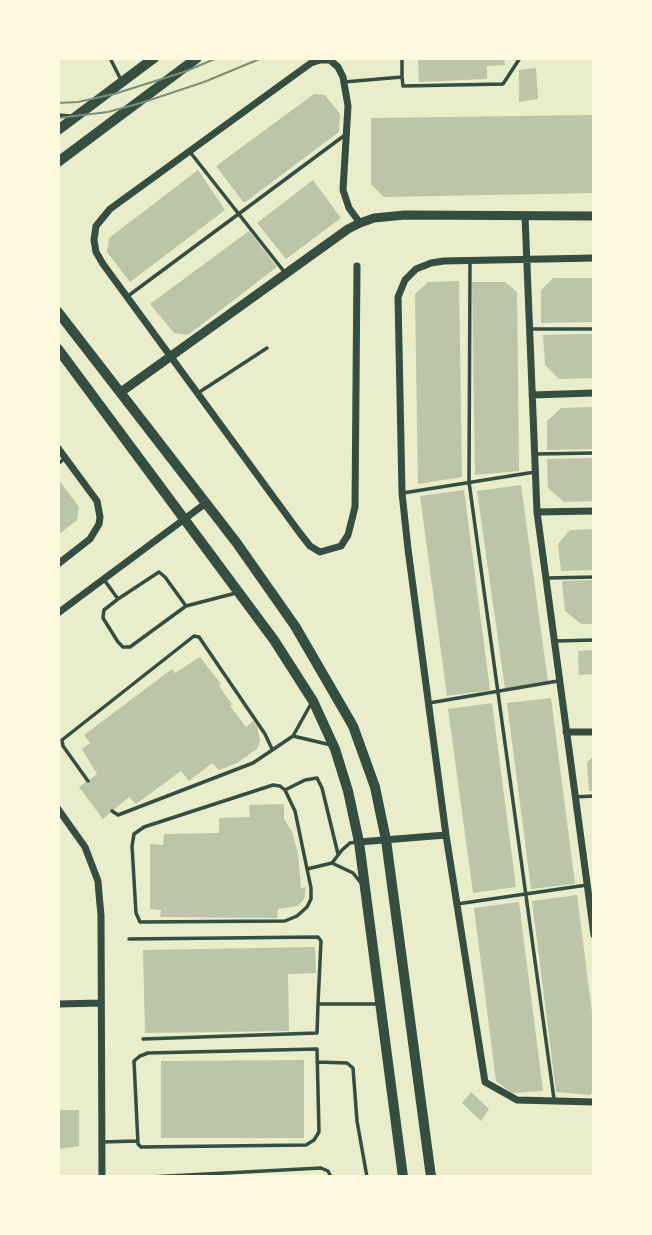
<!DOCTYPE html>
<html>
<head>
<meta charset="utf-8">
<style>
  body { margin:0 }
  #map { position:relative; width:652px; height:1235px; overflow:hidden; background:#e9edc9; font-family:"Fira Sans",sans-serif }
  canvas { display:block }
  .frame { position:absolute; inset:0; border:60px solid #fefae0; pointer-events:none }
</style>
</head>
<body>
<div id="map">
<canvas width="652" height="1235"></canvas>
<div class="frame"></div>
</div>
<script>
const ctx = document.querySelector('canvas').getContext('2d');
ctx.lineJoin = 'round';
function fillPath(path, color) { ctx.fillStyle = color; ctx.fill(path, 'evenodd'); }
const toPath = rows => new Path2D(rows.map(r => 'M' + r).join(''));
function trace(path, color, width, dash) { ctx.strokeStyle = color; ctx.lineWidth = width; ctx.lineCap = dash ? 'butt' : 'round'; ctx.setLineDash(dash || []); ctx.stroke(path); }
fillPath(toPath([
  [418,58,504,58,505,65,487,66,487,79,419,82],
  [536,68,538,99,519,102,519,70],
  [314,94,325,95,340,114,339,132,244,203,216,166],
  [594,115,594,193,384,197,371,184,371,118],
  [198,170,225,210,130,282,107,252,109,238],
  [313,180,341,218,286,259,257,223],
  [249,231,277,267,188,335,174,333,150,304],
  [553,278,594,278,594,322,541,323,541,290],
  [459,281,462,477,418,484,415,294,428,282],
  [472,282,505,282,517,292,519,471,475,475],
  [582,334,594,334,594,378,559,379,545,365,543,335],
  [594,407,594,449,547,450,547,421,561,408],
  [594,458,594,501,564,502,548,488,547,459],
  [58,479,79,507,77,520,58,535],
  [521,485,548,682,505,689,477,491],
  [464,490,490,690,447,696,420,496],
  [594,529,594,570,561,571,558,544,570,530],
  [594,580,594,624,581,624,565,611,562,581],
  [594,650,594,674,579,675,578,651],
  [200,657,221,684,219,686,232,704,230,706,246,727,253,721,257,726,260,741,257,749,237,763,219,770,212,763,189,781,181,771,136,804,129,797,103,819,79,787,97,774,82,749,90,743,84,735,172,669,175,673],
  [551,698,575,884,531,889,507,703],
  [492,703,516,887,473,893,448,709],
  [594,755,594,791,589,791,587,763],
  [284,804,284,819,292,832,298,853,301,888,306,887,304,899,298,906,278,909,277,918,160,917,161,910,150,909,150,844,163,845,164,834,219,833,219,818,250,817,249,805],
  [577,895,594,1028,594,1090,590,1095,556,1092,532,901],
  [519,902,543,1091,512,1093,496,1081,474,908],
  [315,947,316,973,288,974,289,1031,145,1033,143,950],
  [304,1060,304,1138,161,1138,161,1061],
  [471,1092,489,1109,481,1121,462,1103],
  [58,1110,79,1110,79,1146,58,1149]
]), '#bcc5a7');
trace(toPath([
  [110,58,121,80],
  [402,77,403,86,503,84,520,58],
  [344,82,402,77,402,58],
  [58,115,71,116],
  [190,152,286,274],
  [470,262,469,482,554,1099],
  [128,296,345,135],
  [531,329,594,329],
  [198,393,267,348],
  [535,454,594,453],
  [58,464,65,458],
  [403,493,535,472],
  [547,578,594,577],
  [105,581,118,599],
  [186,606,165,577,159,572,118,599,104,610,103,618,118,642,123,647,130,647,186,606,236,593],
  [556,641,594,640],
  [429,703,558,681],
  [293,736,331,745],
  [88,781,63,746,62,740,194,636,199,637,265,734,272,749],
  [273,785,280,786,285,790,295,811,311,888,311,899,307,907,297,916,285,921,140,922,136,913,132,846,134,834,144,827,273,785],
  [285,790,305,780,317,778,322,788,338,854],
  [575,797,594,796],
  [112,811,118,815,253,763,293,736,312,702],
  [332,863,353,873,361,883],
  [307,869,332,863,342,850,350,843,358,842],
  [457,904,587,885],
  [129,939,318,937,321,941,318,1004,380,1004],
  [143,1039,317,1033,318,1004],
  [317,1049,319,1132,314,1140,306,1145,141,1147,138,1144,134,1061,140,1056,148,1053,317,1049],
  [317,1062,347,1063,353,1068,357,1121,367,1177],
  [102,1142,137,1141],
  [149,1177,321,1168,328,1171,331,1177]
]), '#344e41', 3.5);
trace(toPath([
  [525,216,537,512,594,935],
  [594,258,444,261,431,263,416,269,405,280,398,297,402,493,408,549,446,835,485,1082,517,1100,594,1102],
  [357,266,355,507,348,535,341,546,320,552,310,546,299,532,103,264,96,252,94,240,96,226,110,209,311,63,320,60,330,60,338,67,343,77,348,106,343,190,349,208,360,223],
  [532,395,594,393],
  [58,448,97,501,100,517,99,524,90,539,58,564],
  [537,512,594,511],
  [58,613,206,503],
  [566,732,594,732],
  [58,809,85,847,98,881,99,894,101,915,102,1177],
  [359,842,446,835],
  [58,1004,101,1003]
]), '#344e41', 7);
trace(toPath([
  [121,392,348,229,360,223,374,218,405,215,594,216]
]), '#344e41', 9);
trace(toPath([
  [58,312,236,542,295,626,353,726,375,787,386,840,431,1177],
  [58,349,274,640,313,701,335,749,348,791,359,842,403,1177]
]), '#344e41', 10);
trace(toPath([
  [58,130,154,58],
  [58,162,197,58]
]), '#344e41', 10);
trace(toPath([
  [58,103,78,102,114,94,184,72,217,58],
  [58,118,108,112,141,103,204,82,262,58]
]), '#7c8e77', 2);
</script>
</body>
</html>
